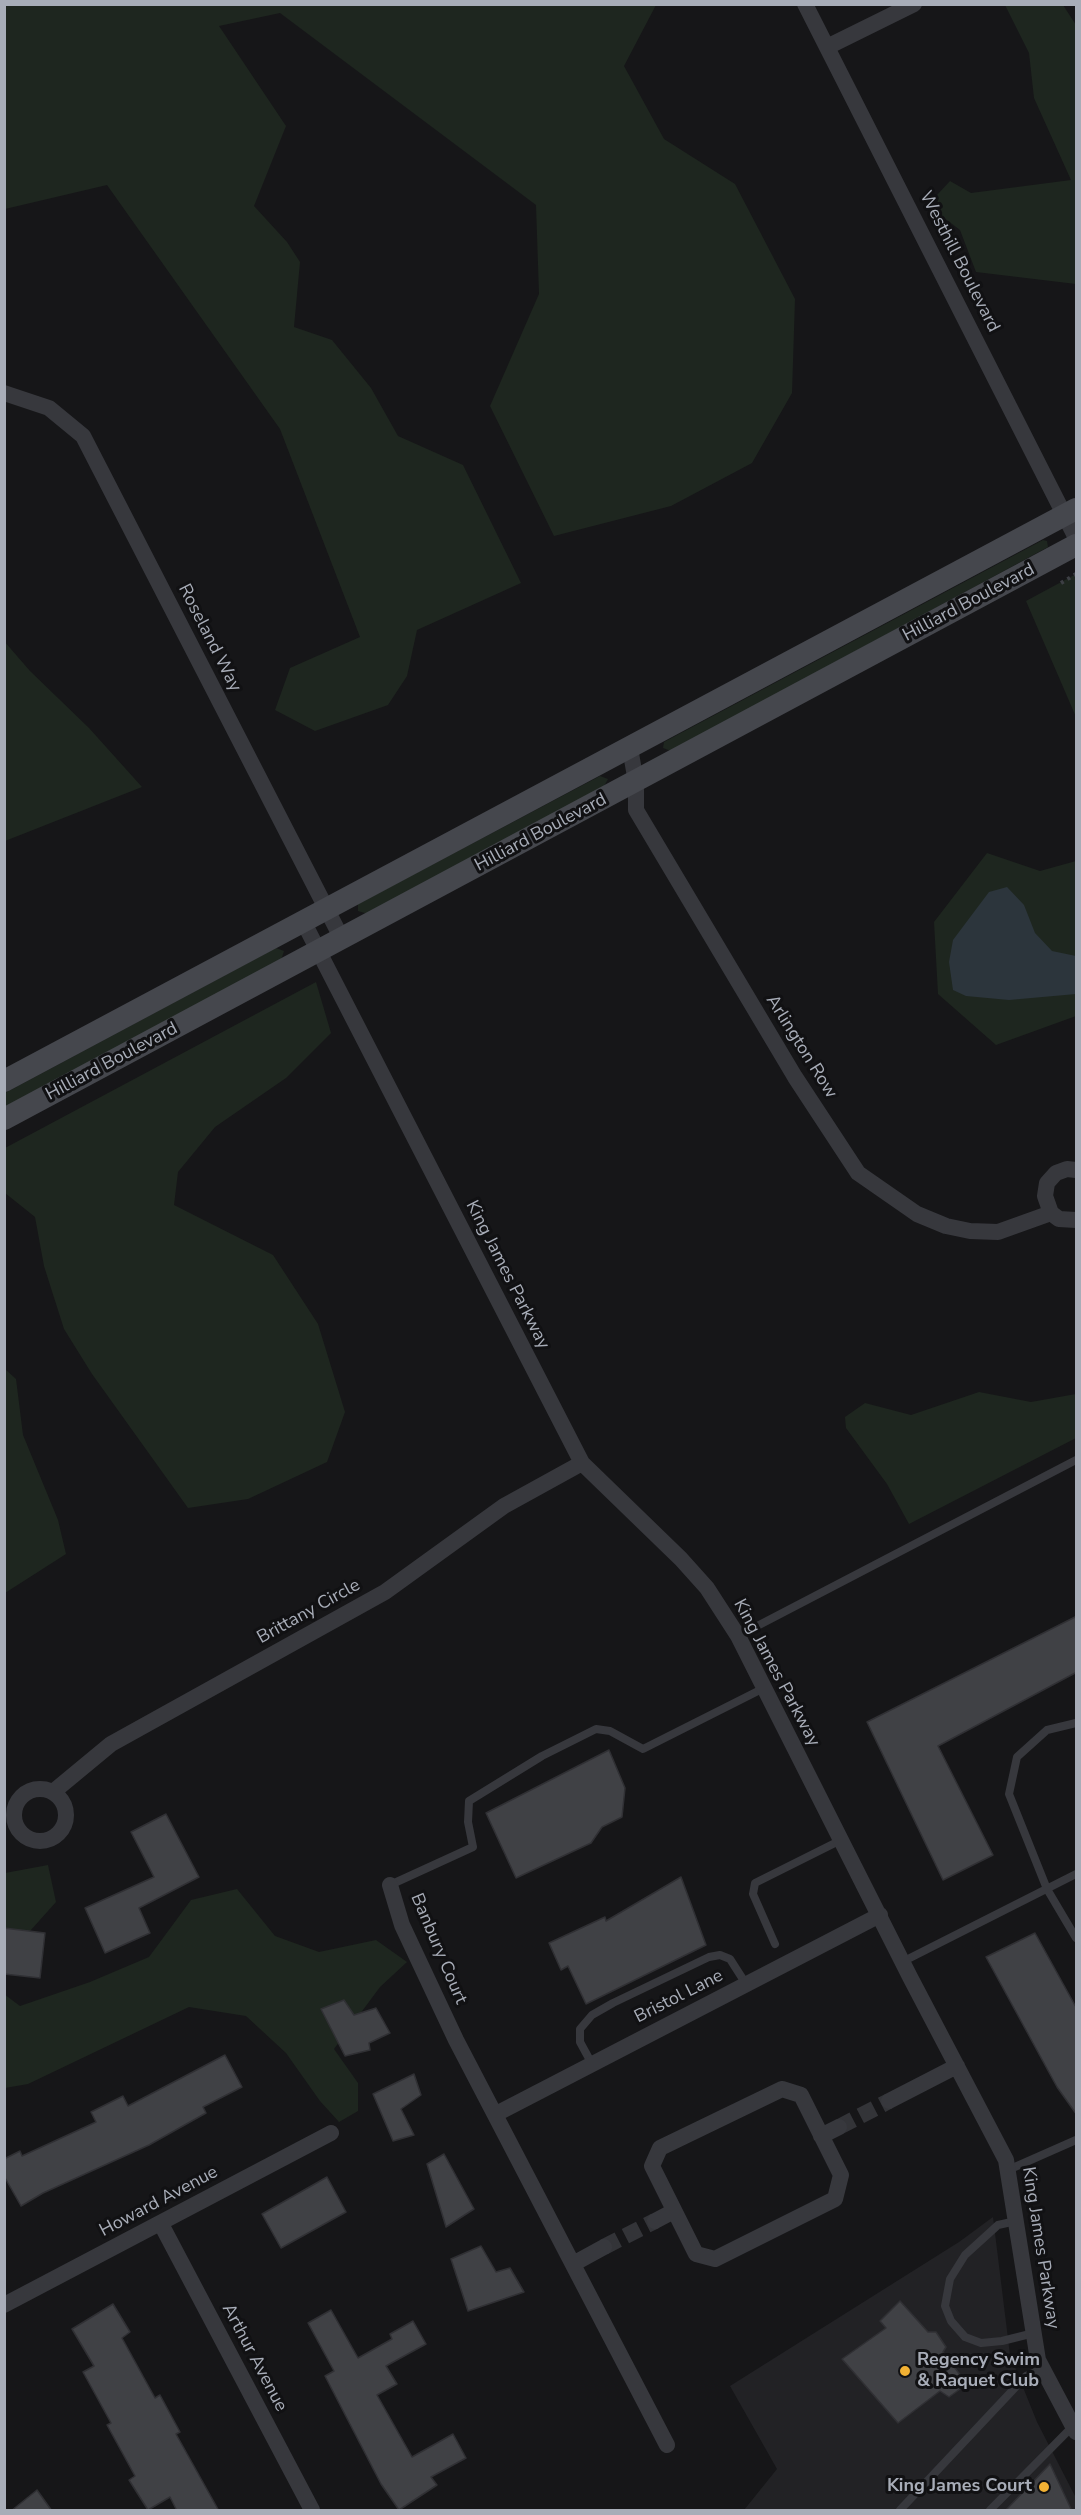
<!DOCTYPE html>
<html>
<head>
<meta charset="utf-8">
<style>
  body { margin:0 }
  #map { position:relative; width:1081px; height:2515px; overflow:hidden; background:#161618; font-family:"Nunito Sans",sans-serif }
  canvas { display:block }
  .frame { position:absolute; inset:0; border:6px solid #a8adb8; pointer-events:none }
</style>
</head>
<body>
<div id="map">
<canvas width="1081" height="2515"></canvas>
<div class="frame"></div>
</div>
<script>
const ctx = document.querySelector('canvas').getContext('2d');
ctx.lineJoin = 'round';
function fillPath(path, color) { ctx.fillStyle = color; ctx.fill(path, 'evenodd'); }
const toPath = rows => new Path2D(rows.map(r => 'M' + r).join(''));
function trace(path, color, width, dash) { ctx.strokeStyle = color; ctx.lineWidth = width; ctx.lineCap = dash ? 'butt' : 'round'; ctx.setLineDash(dash || []); ctx.stroke(path); }
function write(font, color, halo, rows, align = 'center') {
  ctx.font = font + ' "Nunito Sans",sans-serif'; ctx.lineWidth = 6; ctx.setLineDash([]); ctx.textBaseline = 'middle'; ctx.strokeStyle = halo; ctx.fillStyle = color; for (const [text, x, y, turn = 0] of rows) {
    ctx.save(); ctx.translate(x, y); ctx.rotate((+turn || 0) * Math.PI / 180); ctx.textAlign = isNaN(turn) ? turn : align; if (halo) ctx.strokeText(text, 0, 0); ctx.fillText(text, 0, 0); ctx.restore();
  }
}
fillPath(toPath([
  [993,2217,1010,2355,1037,2422,1076,2498,1076,2510,744,2510,777,2469,730,2386,959,2242]
]), '#222225');
fillPath(toPath([
  [5,4,656,5,624,66,664,139,735,184,795,299,792,393,752,463,671,506,554,536,490,406,539,294,536,205,280,13,219,26,286,126,254,206,287,242,300,262,294,327,332,340,371,388,398,436,463,465,521,583,417,630,407,676,388,705,315,731,275,710,290,668,360,637,280,429,107,185,5,209],
  [1005,5,1063,5,1076,25,1076,284,976,272,960,230,939,214,937,195,950,181,971,193,1071,180,1034,98,1029,53],
  [1043,540,1047,541,1048,547,671,751,663,748,664,742],
  [1076,574,1076,717,1026,601],
  [4,641,30,671,89,728,142,787,5,841],
  [600,776,608,779,603,788,368,914,358,911,358,904],
  [987,853,1040,871,1076,861,1076,1016,996,1045,938,994,934,922],
  [276,948,284,951,281,960,5,1107,5,1093],
  [316,982,331,1033,286,1078,215,1127,178,1172,174,1205,273,1255,318,1324,345,1412,327,1462,248,1499,188,1508,92,1374,64,1329,44,1266,35,1217,5,1193,5,1148],
  [5,1369,16,1379,23,1435,58,1520,66,1554,5,1593],
  [979,1392,1031,1402,1076,1394,1076,1438,909,1524,887,1484,846,1428,845,1417,865,1403,911,1415],
  [48,1865,56,1902,5,1959,5,1873],
  [237,1889,275,1936,319,1952,376,1940,407,1962,380,1987,334,2049,358,2083,358,2111,339,2122,320,2101,286,2053,246,2016,189,2007,28,2084,5,2088,4,1994,20,2006,90,1982,149,1957,191,1900]
]), '#1e261f');
fillPath(toPath([
  [1007,887,1024,905,1035,933,1052,951,1076,956,1076,994,1009,1000,966,996,953,990,949,962,953,940,989,892]
]), '#2c353c');
const building = toPath([
  [1077,1616,1077,1672,938,1746,993,1855,943,1880,867,1722,1077,1616],
  [609,1750,625,1788,622,1817,602,1827,591,1843,516,1878,486,1813,609,1750],
  [166,1814,199,1877,139,1908,150,1933,105,1953,85,1908,154,1877,131,1832,166,1814],
  [681,1877,706,1945,586,2004,568,1966,561,1970,549,1943,605,1917,606,1921,681,1877],
  [4,1928,45,1933,40,1978,4,1974,4,1928],
  [1035,1933,1077,2009,1077,2115,1057,2087,986,1957,1035,1933],
  [344,2000,354,2015,376,2008,390,2033,369,2043,370,2050,345,2056,321,2009,344,2000],
  [225,2055,242,2087,203,2107,206,2113,149,2145,43,2193,21,2206,4,2176,4,2159,20,2151,22,2156,96,2122,91,2112,123,2096,128,2106,225,2055],
  [414,2074,421,2095,401,2109,414,2135,393,2141,373,2094,414,2074],
  [444,2154,474,2209,446,2227,427,2164,444,2154],
  [327,2177,346,2212,281,2248,262,2214,327,2177],
  [481,2246,496,2272,510,2268,524,2292,468,2311,451,2259,481,2246],
  [900,2301,928,2332,936,2332,946,2347,943,2352,967,2384,949,2397,940,2391,898,2423,842,2359,886,2328,880,2321,900,2301],
  [113,2304,130,2332,122,2338,155,2398,160,2395,180,2432,176,2434,219,2511,177,2511,170,2497,148,2510,129,2480,135,2476,107,2425,111,2423,83,2372,94,2366,72,2329,113,2304],
  [331,2310,358,2358,392,2339,390,2334,413,2321,426,2344,386,2366,397,2384,377,2395,412,2457,453,2434,466,2458,431,2477,437,2485,399,2510,381,2484,325,2376,334,2371,308,2323,331,2310],
  [1050,2464,1072,2511,1005,2511,1050,2464],
  [37,2490,52,2511,11,2511,37,2490]
]);
fillPath(building, '#404145');
trace(building, '#303034', 1.5);
trace(toPath([
  [839,2127,889,2101],
  [604,2247,655,2221]
]), '#333438', 16, [16, 8]);
trace(toPath([
  [1061,583,1076,574]
]), '#3d3f44', 4, [3, 4.5]);
trace(toPath([
  [738,1636,1076,1460],
  [1076,1723,1047,1730,1017,1757,1009,1794,1047,1889,1076,1938],
  [390,1885,473,1847,468,1822,469,1801,542,1756,596,1729,610,1731,643,1749,764,1688],
  [775,1944,753,1894,755,1883,841,1840],
  [902,1962,1076,1874],
  [592,2064,580,2042,580,2029,592,2015,613,2003,709,1957,720,1955,730,1959,746,1984],
  [1008,2170,1076,2140],
  [1016,2221,998,2225,965,2255,950,2279,945,2306,951,2321,965,2337,981,2343,1002,2341,1034,2333],
  [900,2510,1026,2376,1043,2369],
  [990,2510,1073,2426]
]), '#37383d', 8);
trace(toPath([
  [805,4,1076,538],
  [827,47,914,4],
  [4,393,49,408,83,436,342,939],
  [630,748,636,782,636,810,795,1077,858,1173,917,1214,946,1226,970,1231,998,1232,1051,1213],
  [303,921,582,1463,681,1559,707,1588,738,1636,910,1977,1006,2160,1038,2360,1076,2432],
  [1076,1170,1067,1169,1056,1173,1047,1183,1045,1196,1051,1213,1059,1219,1076,1220],
  '14 1815a26 26 0 1 1 52 0a26 26 0 1 1-52 0Z',
  [53,1792,111,1744,385,1592,504,1506,582,1463],
  [390,1885,402,1925,456,2040,667,2445],
  [782,2089,801,2095,841,2175,835,2199,715,2259,696,2254,652,2166,660,2148,782,2089],
  [889,2101,957,2066],
  [496,2114,880,1915],
  [821,2136,839,2127],
  [655,2221,674,2211],
  [161,2224,312,2510],
  [573,2264,604,2247],
  [4,2305,331,2133]
]), '#37383d', 16);
trace(toPath([
  [4,1081,1076,509],
  [4,1119,1076,545]
]), '#45474d', 22);
for (const [x, y, r, color] of [
  [905,2371,6,"#f2b134"],
  [1044,2487,6,"#f2b134"]
]) { const dot = new Path2D(); dot.arc(x, y, r, 0, 2 * Math.PI); ctx.fillStyle = color; ctx.fill(dot); trace(dot, '#111113', 2); }
write('18px', '#a8adb8', '#111113', [
  ["Westhill Boulevard",959,262,63],
  ["Hilliard Boulevard",969,603,-28],
  ["Roseland Way",209,638,63],
  ["Hilliard Boulevard",541,833,-28],
  ["Arlington Row",801,1047,58],
  ["Hilliard Boulevard",112,1062,-28],
  ["King James Parkway",507,1275,63],
  ["Brittany Circle",309,1612,-29],
  ["King James Parkway",776,1673,62],
  ["Banbury Court",438,1949,67],
  ["Bristol Lane",679,1997,-27],
  ["Howard Avenue",159,2202,-28],
  ["King James Parkway",1040,2248,81],
  ["Arthur Avenue",254,2358,62]
]);
write('bold 18px', '#a8adb8', '#111113', [
  ["Regency Swim",917,2361],
  ["& Raquet Club",917,2382],
  ["King James Court",1032,2487,"right"]
], 'left');
</script>
</body>
</html>
